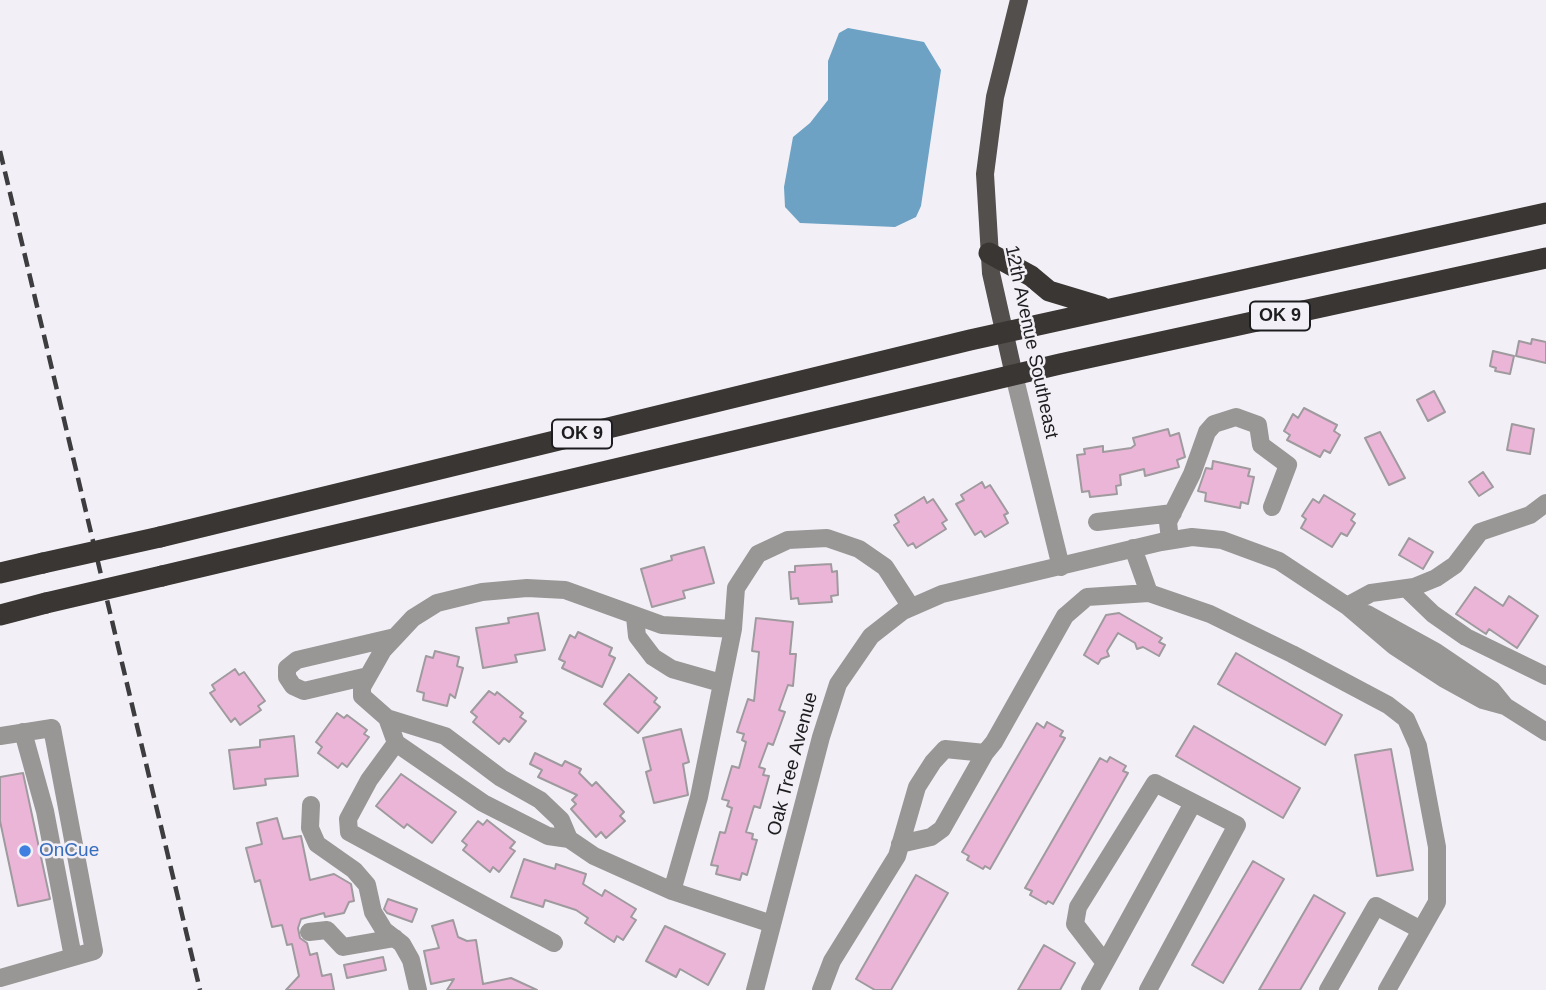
<!DOCTYPE html>
<html>
<head>
<meta charset="utf-8">
<style>
  body { margin:0 }
  canvas { display:block; background:#f2f0f6 }
</style>
</head>
<body>
<canvas width="1546" height="990"></canvas>
<script>
const ctx = document.querySelector('canvas').getContext('2d');
ctx.lineJoin = 'round';
function fillPath(path, color) { ctx.fillStyle = color; ctx.fill(path, 'evenodd'); }
const toPath = rows => new Path2D(rows.map(r => 'M' + r).join(''));
function trace(path, color, width, dash) { ctx.strokeStyle = color; ctx.lineWidth = width; ctx.lineCap = dash ? 'butt' : 'round'; ctx.setLineDash(dash || []); ctx.stroke(path); }
function write(font, color, halo, rows, align = 'center') {
  ctx.font = font + ' Helvetica,sans-serif'; ctx.lineWidth = 5; ctx.setLineDash([]); ctx.textBaseline = 'middle'; ctx.strokeStyle = halo; ctx.fillStyle = color; for (const [text, x, y, turn = 0] of rows) {
    ctx.save(); ctx.translate(x, y); ctx.rotate((+turn || 0) * Math.PI / 180); ctx.textAlign = isNaN(turn) ? turn : align; if (halo) ctx.strokeText(text, 0, 0); ctx.fillText(text, 0, 0); ctx.restore();
  }
}
fillPath(toPath([
  [848,28,924,42,941,70,921,206,916,217,895,227,800,223,785,207,784,187,793,137,810,123,828,100,828,61,839,33]
]), '#6da2c5');
const building = toPath([
  [1532,339,1546,342,1546,363,1516,356,1519,341,1531,344,1532,339],
  [1493,351,1514,356,1510,374,1495,371,1496,368,1490,366,1493,351],
  [1434,391,1445,412,1428,421,1417,400,1434,391],
  [1304,408,1337,425,1334,431,1340,435,1330,453,1324,450,1320,457,1287,440,1290,435,1284,431,1293,414,1298,418,1304,408],
  [1512,424,1534,429,1530,454,1507,450,1512,424],
  [1168,429,1170,436,1179,433,1185,457,1177,460,1179,467,1145,476,1144,469,1120,475,1121,485,1116,486,1117,494,1090,497,1089,491,1082,492,1077,455,1085,454,1084,449,1103,446,1103,452,1131,448,1135,445,1133,438,1168,429],
  [1380,432,1405,478,1389,485,1365,438,1380,432],
  [1213,461,1250,469,1248,476,1254,477,1248,504,1241,502,1240,508,1205,501,1206,493,1198,491,1206,468,1212,469,1213,461],
  [1483,472,1493,487,1479,496,1469,482,1483,472],
  [982,482,985,488,990,485,1008,513,1004,515,1008,523,985,537,981,531,975,535,956,504,964,500,961,495,982,482],
  [1324,495,1355,514,1351,520,1355,523,1347,536,1341,533,1332,547,1301,528,1306,519,1302,516,1313,499,1319,503,1324,495],
  [924,497,927,503,933,499,947,520,942,523,946,529,916,548,913,543,908,546,894,525,899,522,895,515,924,497],
  [1409,538,1433,552,1423,569,1399,555,1409,538],
  [704,547,714,583,683,591,685,598,652,607,641,569,672,560,671,556,704,547],
  [831,564,832,572,837,571,838,595,831,596,832,602,799,604,798,598,791,599,789,572,795,572,795,566,831,564],
  [1475,587,1503,606,1509,596,1538,616,1517,648,1489,629,1486,634,1456,614,1475,587],
  [538,613,545,650,515,655,517,662,483,668,476,628,509,623,508,618,538,613],
  [1119,613,1162,638,1159,642,1165,645,1159,656,1143,647,1137,649,1135,643,1118,633,1107,651,1109,656,1101,659,1098,664,1084,655,1106,615,1119,613],
  [756,618,793,622,790,654,796,654,793,686,788,685,779,710,785,712,773,745,768,743,759,767,765,769,763,775,769,776,760,808,754,806,746,832,753,834,752,839,757,840,747,875,742,873,740,880,716,874,718,866,711,865,720,832,725,833,732,808,727,806,729,801,722,799,732,766,739,768,746,742,742,740,744,734,737,732,748,699,754,701,759,652,752,651,756,618],
  [578,632,612,648,609,655,615,658,602,687,562,668,565,662,559,659,570,635,575,638,578,632],
  [435,651,459,657,457,666,463,668,455,698,450,694,447,706,423,700,424,693,417,691,426,656,433,658,435,651],
  [1236,653,1342,715,1325,745,1218,684,1236,653],
  [235,669,239,675,244,672,265,701,258,706,261,710,240,725,235,718,231,722,210,693,215,690,212,685,235,669],
  [629,674,657,698,654,702,660,707,638,733,604,704,629,674],
  [489,691,495,695,497,692,523,713,520,717,526,721,509,742,504,738,499,744,473,722,477,717,471,712,489,691],
  [337,713,344,718,347,715,367,730,364,734,369,737,347,767,342,763,338,768,318,753,322,747,316,742,337,713],
  [1047,722,1063,731,1060,736,1065,738,990,869,985,866,983,869,967,860,969,856,962,852,1037,723,1044,728,1047,722],
  [1194,726,1300,788,1283,818,1176,756,1194,726],
  [681,729,689,762,683,764,688,795,654,803,646,772,651,770,643,738,681,729],
  [294,736,298,776,265,779,266,785,234,789,229,750,260,747,260,740,294,736],
  [1391,749,1413,870,1377,876,1355,755,1391,749],
  [535,753,562,766,565,761,581,769,579,773,592,786,596,782,624,812,620,816,625,821,606,838,601,832,596,837,571,809,576,804,572,800,577,795,538,777,542,770,530,764,535,753],
  [1110,757,1126,766,1123,771,1128,773,1053,904,1048,901,1046,904,1030,895,1032,891,1025,888,1100,758,1107,762,1110,757],
  [23,773,50,899,18,906,0,821,0,777,23,773],
  [401,774,456,812,432,843,407,824,404,828,376,806,401,774],
  [277,818,283,839,301,836,310,880,334,874,351,884,354,901,349,902,344,913,325,917,324,913,301,919,298,928,300,938,307,943,310,955,317,953,322,976,331,974,334,990,286,990,299,976,292,944,287,945,282,925,272,927,260,880,255,882,246,848,262,844,257,823,277,818],
  [487,820,515,842,510,848,515,851,499,872,493,867,490,872,463,850,467,845,462,841,478,821,483,825,487,820],
  [524,859,555,869,556,864,586,874,583,884,602,896,605,890,636,909,631,917,636,920,623,940,617,936,614,942,585,923,588,918,576,910,545,900,543,907,511,897,524,859],
  [1253,861,1284,879,1223,983,1192,965,1253,861],
  [916,875,948,893,891,990,875,990,856,979,916,875],
  [1314,895,1345,913,1300,990,1259,990,1314,895],
  [388,899,417,909,412,922,387,913,384,909,388,899],
  [453,920,458,937,467,941,476,940,483,984,511,978,537,990,447,990,454,979,431,984,424,951,439,948,432,926,453,920],
  [665,926,725,954,708,985,680,969,676,977,646,961,665,926],
  [1044,945,1075,963,1060,990,1018,990,1044,945],
  [383,957,386,970,347,978,344,965,383,957]
]);
fillPath(building, '#ebb5d8');
trace(building, '#9f9a9d', 2);
trace(toPath([
  [1014,375,1061,567],
  [1097,522,1173,513],
  [1170,540,1168,522,1192,474,1207,432,1214,424,1236,417,1258,425,1261,445,1288,465,1272,507],
  [1133,548,1149,593,1210,614,1292,654,1388,705,1406,719,1418,746,1437,847,1437,902,1387,990],
  [1407,589,1433,614,1466,637,1546,676],
  [1347,606,1371,593,1414,587,1436,578,1455,565,1480,532,1530,515,1546,503],
  [1367,614,1436,652,1492,690,1505,706],
  [635,617,637,636,653,657,672,669,721,683],
  [733,629,662,625,565,590,527,588,482,592,437,603,413,618,383,650,362,687,362,696,387,718,396,743,483,803,548,836,569,839,594,856,672,891,772,924],
  [368,676,304,691,293,686,287,677,287,668,297,660,395,637],
  [387,718,445,736,501,778,540,800,561,820,569,839],
  [23,732,45,811,73,957],
  [0,736,52,728,94,951,0,978],
  [396,743,369,780,348,819,349,832,554,943],
  [311,805,310,828,317,844,354,870,367,885,373,912,384,930,402,944,411,960,418,990],
  [900,844,931,837,942,829,985,753],
  [672,891,699,797,733,629,736,588,758,554,788,540,827,538,859,549,885,567,911,607],
  [309,932,327,930,343,947,395,938],
  [1105,963,1193,803],
  [755,990,821,737,838,684,871,636,903,611,942,594,1161,542,1192,537,1222,540,1279,561,1347,606,1394,646,1443,678,1483,700,1505,706,1546,732],
  [821,990,832,961,897,856,917,787,933,762,945,749,985,753,994,742,1065,616,1087,597,1149,593],
  [1090,990,1105,963,1075,924,1078,907,1155,783,1237,825,1148,990],
  [1328,990,1376,906,1421,930]
]), '#999795', 18);
trace(toPath([
  [1014,375,991,273,985,174,995,97,1019,0]
]), '#524f4c', 18);
trace(toPath([
  [989,253,1031,276,1049,291,1102,307],
  [160,537,970,340,1546,213],
  [0,573,43,563],
  [162,576,1060,364,1546,258],
  [0,615,46,603]
]), '#3a3633', 21);
trace(toPath([
  [0,151,200,990]
]), '#3d3c3e', 4.5, [14, 7]);
trace(toPath([
  [43,563,160,537],
  [46,603,162,576]
]), '#3a3633', 21);
for (const [x, y, r, color] of [
  [25,851,7,"#3f7fe0"]
]) { const dot = new Path2D(); dot.arc(x, y, r, 0, 2 * Math.PI); ctx.fillStyle = color; ctx.fill(dot); trace(dot, '#f2f0f6', 2.5); }
for (const [x, y, w] of [
  [1280,316,60],
  [582,434,60]
]) { const box = new Path2D(); box.roundRect(x - w / 2, y - 14.5, w, 29, 5); ctx.fillStyle = '#f2f0f6'; ctx.fill(box); trace(box, '#1d1c1e', 2); }
write('bold 18px', '#1d1c1e', null, [
  ["OK 9",1280,316],
  ["OK 9",582,434]
]);
write('19px', '#1d1c1e', '#f2f0f6', [
  ["12th Avenue Southeast",1031,342,78],
  ["Oak Tree Avenue",793,764,-75]
]);
write('19px', '#366cbe', '#f2f0f6', [
  ["OnCue",39,851]
], 'left');
</script>
</body>
</html>
